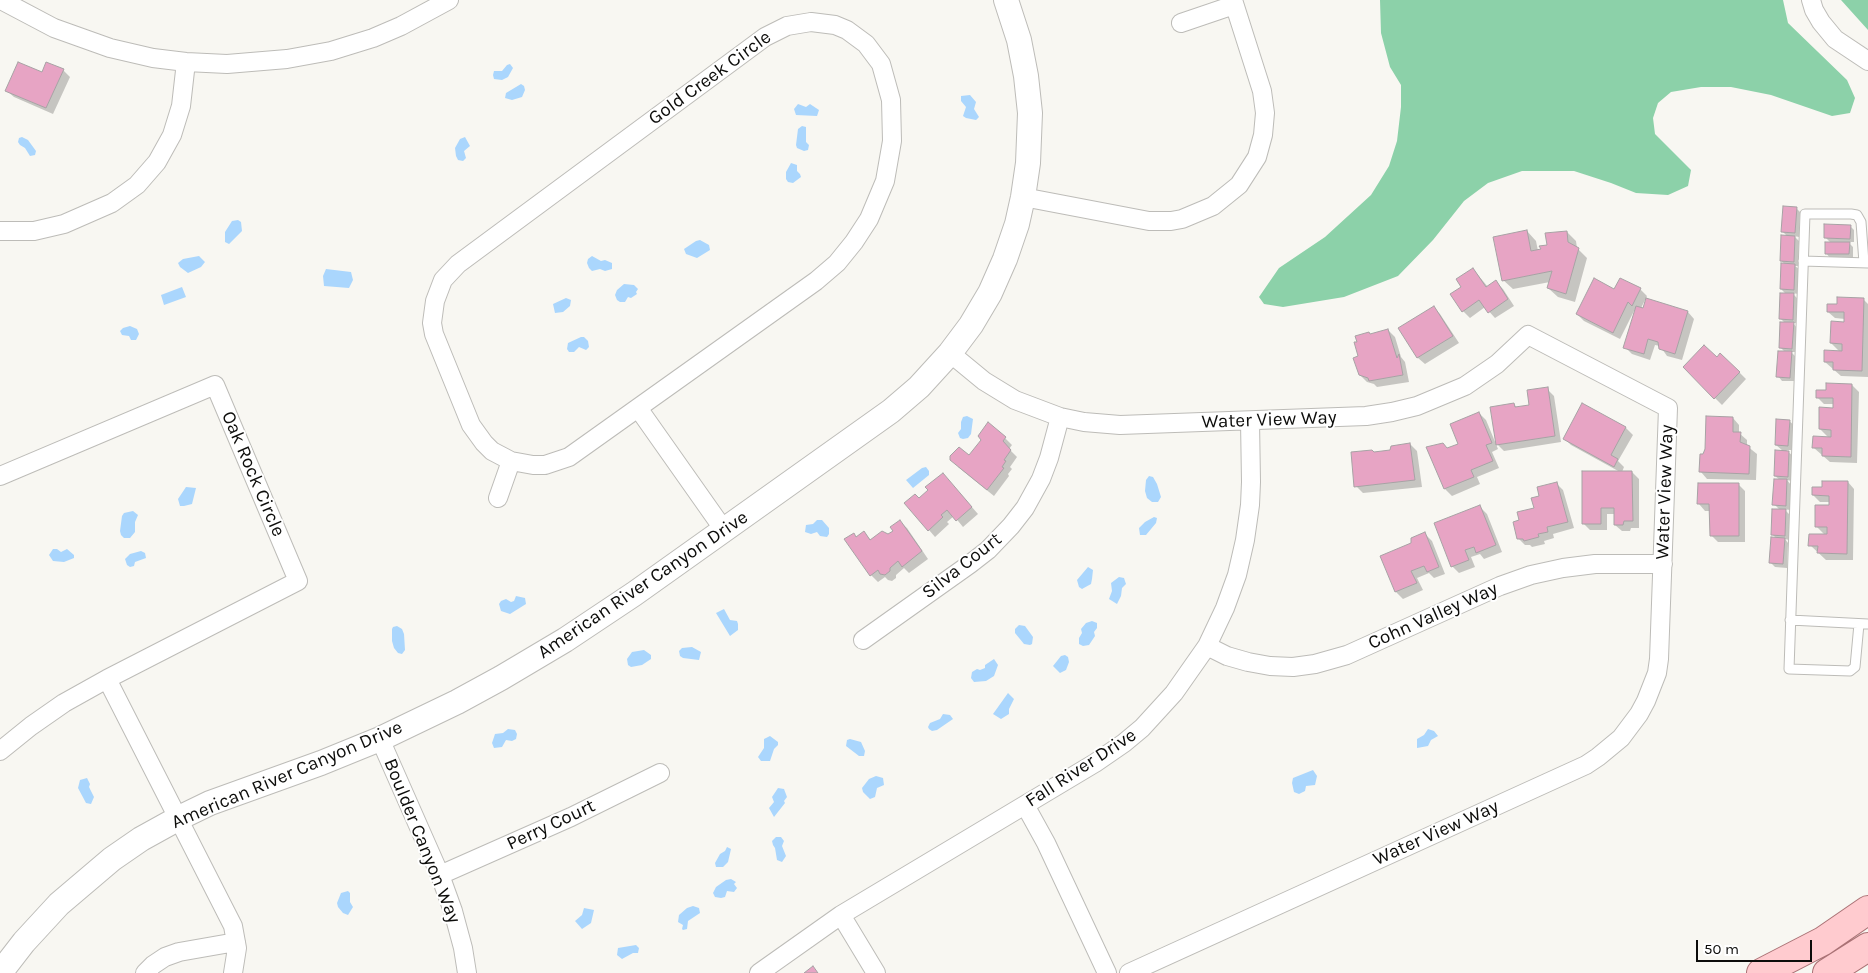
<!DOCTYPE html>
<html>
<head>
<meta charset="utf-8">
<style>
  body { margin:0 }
  #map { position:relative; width:1868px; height:973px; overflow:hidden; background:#f8f7f2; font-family:Karla,sans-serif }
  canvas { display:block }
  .scale { position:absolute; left:1696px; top:940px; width:116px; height:22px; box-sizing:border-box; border:2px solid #0c0c0a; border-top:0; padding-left:6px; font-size:15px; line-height:18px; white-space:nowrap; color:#0c0c0a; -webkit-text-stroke:4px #fff; paint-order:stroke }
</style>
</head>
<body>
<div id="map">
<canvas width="1868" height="973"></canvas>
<div class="scale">50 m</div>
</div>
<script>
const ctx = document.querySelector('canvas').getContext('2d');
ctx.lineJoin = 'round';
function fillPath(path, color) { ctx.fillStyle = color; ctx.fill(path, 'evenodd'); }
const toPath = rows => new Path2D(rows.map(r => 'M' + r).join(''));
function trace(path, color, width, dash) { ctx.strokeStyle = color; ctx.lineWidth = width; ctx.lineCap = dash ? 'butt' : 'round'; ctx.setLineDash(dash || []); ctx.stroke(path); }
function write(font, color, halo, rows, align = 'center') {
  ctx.font = font + ' Karla,sans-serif'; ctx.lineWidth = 4; ctx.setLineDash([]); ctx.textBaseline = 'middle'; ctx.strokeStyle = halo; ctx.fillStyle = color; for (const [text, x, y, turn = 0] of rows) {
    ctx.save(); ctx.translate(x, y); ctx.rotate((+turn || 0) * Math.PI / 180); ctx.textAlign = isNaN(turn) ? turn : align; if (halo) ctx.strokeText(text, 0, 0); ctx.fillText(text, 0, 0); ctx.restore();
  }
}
fillPath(toPath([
  [1380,0,1783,0,1788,23,1847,80,1855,98,1850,113,1832,116,1771,95,1731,87,1701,87,1671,92,1658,103,1653,118,1655,134,1691,170,1688,186,1668,195,1636,193,1611,183,1574,171,1522,171,1488,183,1464,201,1433,240,1398,276,1344,297,1283,307,1264,304,1259,297,1279,268,1325,237,1371,195,1389,166,1397,141,1401,107,1401,85,1390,67,1381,33],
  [1841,0,1868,0,1868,30]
]), '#8cd1a9');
fillPath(toPath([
  [510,64,513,68,508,77,502,80,494,79,493,75,494,71,502,71,507,65],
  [521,84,524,86,525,90,522,97,512,100,505,98,506,93],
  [970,95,976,102,974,109,979,117,976,120,966,118,963,116,966,107,961,101,961,96],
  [798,104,806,107,810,104,819,110,817,116,796,115,794,109],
  [802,126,806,127,806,142,809,145,808,150,804,151,797,148,796,145,798,129],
  [22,137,28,140,36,151,35,155,30,156,25,148,20,145,18,142,19,138],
  [465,137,470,146,464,151,466,158,463,161,458,160,456,156,455,148,460,139],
  [791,163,797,165,797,171,800,174,801,177,793,183,788,182,786,179,786,172],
  [238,220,241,222,242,231,229,244,225,242,225,232,232,221],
  [700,240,709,245,710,250,697,258,686,254,684,249,696,241],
  [199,256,205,262,201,267,188,273,180,267,178,263,183,259],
  [592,256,601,261,605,260,612,263,612,269,605,271,600,269,592,271,589,268,587,263,588,259],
  [326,269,351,272,353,280,349,288,324,286,323,276],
  [624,284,634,285,638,289,636,292,637,294,631,298,628,297,625,302,620,302,617,300,615,295,617,290],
  [182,287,186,297,164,305,161,295],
  [566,298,571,300,570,306,563,312,555,313,553,304],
  [130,326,137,329,139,334,136,340,131,340,129,336,122,335,120,331,123,328],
  [581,337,584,337,588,341,589,347,586,350,579,347,574,352,569,352,567,349,568,343],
  [967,416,973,419,971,434,968,438,963,439,960,438,958,433,961,429,961,422,963,417],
  [926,467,929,471,929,475,913,488,906,480,922,468],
  [1149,476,1153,477,1157,484,1161,497,1158,502,1152,502,1147,498,1145,491,1146,480],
  [186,487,196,488,192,504,184,506,180,506,178,499],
  [133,511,138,515,135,522,135,532,130,538,124,538,121,535,120,531,122,516,124,513],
  [1154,517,1157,518,1156,523,1146,535,1140,535,1139,528,1145,522],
  [817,520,822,520,829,528,829,534,827,537,820,536,817,532,811,534,805,532,806,525,813,524],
  [53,549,57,549,61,552,67,549,74,555,74,558,64,562,53,561,49,555],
  [141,551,145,553,146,558,135,562,134,566,130,567,127,565,125,559,130,554],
  [1088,567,1093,570,1092,579,1091,584,1082,589,1079,587,1077,580],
  [1119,577,1124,578,1126,584,1122,588,1121,596,1117,604,1109,599,1112,591,1111,583],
  [516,596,525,598,526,604,510,614,501,611,499,604,501,601,506,599,511,602,514,601],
  [724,609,730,620,737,621,738,624,738,630,730,636,716,613],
  [1092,621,1097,623,1097,628,1094,632,1095,636,1089,645,1083,646,1079,644,1079,638,1082,633,1081,629,1086,623],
  [1019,625,1025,626,1033,637,1032,644,1030,645,1024,644,1015,633,1015,629],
  [397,626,402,629,404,634,405,650,402,654,398,653,394,648,392,641,392,629,393,627],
  [692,647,701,652,699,660,683,658,680,656,679,651,682,648],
  [644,650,651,655,651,659,642,665,631,667,628,665,627,659,632,652],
  [1065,655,1068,657,1069,662,1066,670,1060,673,1053,666,1061,656],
  [994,659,998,665,994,676,986,681,974,682,971,678,972,672,977,669,980,670,985,668,985,665],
  [1008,693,1014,699,1009,709,1009,714,1001,719,993,714],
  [943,714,950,715,953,719,937,730,932,731,929,729,928,727,930,723,940,719],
  [508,729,515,730,517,734,516,739,512,741,506,740,502,747,494,748,492,743,495,734,503,733],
  [1428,729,1434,731,1438,736,1431,740,1428,746,1417,748,1417,739,1424,735],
  [770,736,778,742,778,745,774,749,770,761,761,761,758,757,764,748,764,739],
  [850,739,861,742,865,751,864,756,859,756,846,746,847,740],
  [1313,770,1317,776,1315,785,1306,786,1305,791,1299,794,1294,792,1292,783,1293,778],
  [876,776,883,778,884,785,877,788,875,797,870,799,863,792,862,788,869,779],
  [87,778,90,784,89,787,94,797,91,804,86,803,78,788,80,780],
  [778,788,784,789,787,797,784,801,785,803,774,817,769,808,774,802,772,797],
  [776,837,781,837,784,841,782,846,786,856,782,862,777,860,775,848,773,845,772,841],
  [727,847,731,849,728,862,723,867,716,867,715,863,720,854,725,851],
  [731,879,736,882,734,884,737,888,734,892,727,891,725,897,721,898,715,897,713,893,716,887,726,880],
  [348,891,350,893,350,902,353,907,348,915,343,913,338,907,337,903,341,893],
  [693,906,699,908,700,913,688,921,687,929,683,930,682,929,683,925,678,922,679,915,687,908],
  [584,908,594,910,591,923,582,929,575,921,582,915],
  [636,945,639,948,638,953,633,953,622,959,617,955,618,948]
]), '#aad6fd');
fillPath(toPath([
  [63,70,70,77,53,114,14,97,7,91,42,74],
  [1796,208,1800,212,1799,237,1794,236,1799,241,1798,266,1795,266,1799,269,1798,294,1792,293,1798,299,1797,323,1793,323,1797,328,1796,352,1791,352,1796,357,1794,381,1782,381,1778,376,1785,352,1780,347,1785,323,1780,318,1786,294,1781,289,1785,264,1781,261,1787,236,1783,232],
  [1850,226,1854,230,1854,242,1848,242,1853,247,1853,258,1830,258,1826,253,1831,243,1825,237],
  [1527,231,1536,241,1538,251,1548,247,1567,232,1576,241,1577,248,1587,258,1575,302,1558,297,1548,288,1550,282,1513,289,1503,280],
  [1473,269,1488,287,1496,282,1503,289,1514,306,1495,318,1485,307,1470,318,1463,311,1463,287],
  [1621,279,1640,289,1647,296,1641,308,1688,312,1694,319,1682,360,1667,356,1660,346,1655,345,1650,360,1632,354,1625,347,1636,310,1635,309,1620,339,1584,321,1577,314,1615,290],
  [1863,299,1868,304,1868,377,1841,376,1825,362,1840,352,1831,343,1845,323,1845,319,1835,318,1828,312,1838,305],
  [1433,307,1440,314,1459,343,1425,364,1418,358,1399,328],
  [1388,330,1395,337,1401,357,1405,362,1409,382,1377,387,1374,384,1367,382,1360,375,1358,342,1369,333,1371,335],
  [1717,359,1739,372,1746,379,1722,405,1684,367],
  [1852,385,1859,392,1857,463,1830,462,1814,448,1829,438,1820,429,1834,409,1834,404,1824,404,1817,397,1827,391],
  [1547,389,1554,396,1561,442,1504,451,1497,444,1514,404,1517,408,1530,406],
  [1583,405,1626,428,1633,435,1618,461,1624,467,1622,472,1632,472,1639,479,1639,528,1631,528,1630,531,1622,531,1615,525,1615,514,1607,514,1607,530,1590,530,1583,523,1620,472,1571,445,1564,438],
  [1479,413,1486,420,1498,449,1492,452,1499,468,1477,477,1480,484,1452,496,1445,489,1428,448,1447,449,1459,444],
  [1733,418,1739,425,1739,433,1747,440,1747,446,1757,454,1756,480,1707,479,1701,472,1703,455],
  [1789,421,1794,425,1792,450,1786,450,1793,456,1792,481,1787,480,1791,485,1790,510,1784,509,1790,515,1789,540,1785,539,1788,543,1787,568,1775,567,1771,563,1776,538,1772,534,1780,510,1774,504,1780,480,1775,476,1783,451,1776,445],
  [1005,438,1012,445,1009,449,1017,457,1010,467,1012,469,1008,474,1009,476,994,496,958,467,969,457],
  [1410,444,1417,451,1422,487,1363,493,1356,486,1374,454,1391,451],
  [949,481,978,514,963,527,954,516,947,522,949,524,935,537,929,530],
  [1848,482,1854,489,1853,560,1826,560,1810,545,1825,535,1816,526,1830,506,1830,502,1820,502,1813,495,1823,489],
  [1556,483,1563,490,1574,528,1553,534,1554,538,1544,541,1545,544,1532,547,1530,545,1525,545,1518,538,1521,521,1535,509,1541,497],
  [1738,484,1745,491,1745,542,1718,542,1711,535,1711,511,1705,511,1699,504],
  [1480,507,1487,514,1502,552,1484,559,1480,554,1471,557,1475,567,1459,573,1452,566],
  [900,522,907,528,928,559,909,573,904,568,896,575,896,578,892,581,888,580,885,577,878,582,871,575,857,538,864,533,871,540,888,535,894,531],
  [1425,534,1432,541,1445,574,1434,578,1429,573,1417,578,1423,590,1403,599,1396,592,1381,556,1413,544]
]), '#0003');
const building = toPath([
  [18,62,42,72,46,62,64,69,46,108,5,91,18,62],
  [1783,206,1797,207,1795,233,1781,232,1783,206],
  [1824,224,1851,225,1850,239,1824,238,1824,224],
  [1527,230,1531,251,1541,249,1539,246,1547,245,1545,233,1567,231,1568,242,1579,248,1566,294,1547,288,1552,271,1502,281,1493,237,1527,230],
  [1781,235,1795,236,1794,262,1780,261,1781,235],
  [1825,242,1850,242,1849,254,1825,254,1825,242],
  [1781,263,1795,264,1794,290,1780,289,1781,263],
  [1473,268,1486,287,1496,280,1508,299,1488,313,1479,300,1462,312,1450,294,1461,287,1456,279,1473,268],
  [1594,278,1614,289,1620,278,1641,288,1632,306,1628,302,1613,333,1576,314,1594,278],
  [1780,293,1794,293,1793,320,1779,319,1780,293],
  [1837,297,1864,298,1862,371,1833,370,1833,362,1824,362,1824,350,1842,351,1842,344,1830,343,1831,321,1844,322,1844,312,1827,312,1827,304,1837,304,1837,297],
  [1646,298,1688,311,1675,354,1659,349,1658,342,1648,339,1644,354,1623,348,1636,306,1643,308,1646,298],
  [1434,306,1453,336,1417,358,1398,328,1434,306],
  [1780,322,1794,322,1792,349,1779,348,1780,322],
  [1388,329,1397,358,1399,354,1403,375,1369,381,1368,378,1359,375,1353,358,1358,356,1354,342,1357,342,1355,336,1369,332,1370,334,1388,329],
  [1704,345,1717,357,1720,353,1740,372,1714,399,1683,367,1704,345],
  [1778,351,1792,351,1790,378,1776,377,1778,351],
  [1826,383,1852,384,1851,457,1822,456,1822,448,1812,448,1813,436,1831,437,1831,430,1819,429,1819,407,1833,408,1833,398,1816,398,1816,390,1826,390,1826,383],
  [1548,387,1555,436,1496,445,1490,407,1514,403,1515,407,1529,405,1527,390,1548,387],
  [1582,403,1626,427,1611,455,1618,459,1614,467,1563,439,1582,403],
  [1479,412,1492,443,1486,445,1493,461,1471,470,1474,477,1444,489,1426,447,1443,443,1447,448,1458,444,1450,424,1479,412],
  [1706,416,1733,417,1733,432,1741,432,1740,442,1750,446,1749,474,1699,472,1700,454,1703,454,1705,449,1706,416],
  [1776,419,1790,420,1788,446,1775,445,1776,419],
  [988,422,1006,437,1003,441,1011,450,1004,460,1006,461,1002,467,1004,468,987,490,950,460,950,456,959,447,969,455,981,440,978,436,988,422],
  [1410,443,1415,480,1354,487,1351,452,1372,450,1374,452,1390,450,1391,446,1410,443],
  [1775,450,1789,451,1788,477,1774,476,1775,450],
  [1582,471,1632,471,1633,521,1624,521,1623,525,1614,525,1614,508,1601,508,1601,524,1582,524,1582,471],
  [943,473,972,507,956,521,947,510,941,515,943,517,928,531,904,503,915,494,919,498,928,490,925,487,943,473],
  [1774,479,1787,479,1786,506,1772,505,1774,479],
  [1822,481,1848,481,1847,554,1817,553,1818,546,1808,546,1809,534,1827,534,1827,527,1815,527,1815,505,1829,505,1829,496,1812,495,1812,487,1822,487,1822,481],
  [1557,482,1568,522,1547,527,1548,532,1538,534,1539,537,1524,541,1523,539,1517,539,1513,522,1519,520,1517,512,1534,508,1531,498,1539,496,1537,487,1557,482],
  [1698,483,1739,483,1739,536,1710,536,1709,504,1697,504,1698,483],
  [1480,505,1496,545,1476,553,1474,547,1465,550,1469,560,1451,567,1434,523,1480,505],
  [1772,509,1786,509,1785,536,1771,535,1772,509],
  [900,520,922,551,902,567,898,561,890,568,890,571,885,575,880,574,878,570,870,576,844,539,854,533,856,537,864,531,870,540,882,531,888,534,893,531,890,527,900,520],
  [1425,532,1439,567,1427,572,1424,566,1411,571,1417,583,1395,592,1380,556,1411,543,1411,538,1425,532],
  [1771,537,1785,538,1783,564,1769,563,1771,537],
  [813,966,818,973,804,973,813,966]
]);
fillPath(building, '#e7a4c4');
trace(building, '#a7a2a4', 1);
const lane = toPath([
  [1803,261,1868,263],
  [1790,620,1868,624],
  [1859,624,1855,667,1850,671,1789,669,1805,214,1851,214,1857,215,1861,222,1864,263]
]);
const street = toPath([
  [1,0,54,28,110,48,153,58,186,62,227,64,287,59,331,51,373,38,401,26,449,0],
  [1811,0,1814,10,1821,22,1835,39,1868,61],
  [811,22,835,25,847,30,866,44,881,64,891,100,892,141,885,181,869,219,854,242,837,263,816,281,569,457,545,465,533,465,511,461,492,451,484,443,471,425,434,334,432,323,435,301,443,280,458,264,765,37,787,26,811,22],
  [1181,23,1234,5],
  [1023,197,1149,221,1171,221,1182,219,1213,206,1239,185,1257,157,1263,135,1265,113,1262,91,1233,0],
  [0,231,34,231,64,224,112,203,137,185,157,162,172,135,181,106,186,62],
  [950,353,984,381,1015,400,1060,417,1084,422,1120,425,1366,416,1392,412,1417,406,1465,386,1497,364,1528,335,1668,408,1659,659,1657,673,1646,701,1639,714,1621,738,1598,757,1586,765,1129,973],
  [638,408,724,530],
  [0,476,215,385,298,581,107,679,64,703,31,726,0,751],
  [498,498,511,461],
  [863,640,970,564,988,550,1011,526,1025,508,1041,479,1049,458,1060,417],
  [1207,646,1227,656,1248,662,1270,666,1293,667,1315,664,1347,655,1500,586,1531,575,1563,568,1595,564,1663,564],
  [107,679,233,926,237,948,233,973],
  [380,739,440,875,453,911,463,948,467,973],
  [1025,805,1046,843,1107,973],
  [440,875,571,817,660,773],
  [841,915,876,973],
  [145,973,153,965,165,957,179,952,236,942],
  [759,973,841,915,1095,763,1124,743,1142,728,1174,693,1207,646,1225,608,1237,575,1245,540,1250,505,1251,482,1250,421]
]);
const secondary = toPath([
  [0,973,24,942,59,904,112,859,141,839,179,818,210,803,321,763,380,739,457,702,501,678,565,640,634,594,891,411,919,387,950,353,971,325,990,293,1005,259,1017,224,1023,197,1028,163,1030,113,1026,76,1019,40,1006,0]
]);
const primary = toPath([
  [1761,973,1823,941,1868,910],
  [1827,973,1868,947]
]);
trace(lane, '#bdbcb8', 11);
trace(street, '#bdbcb8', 20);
trace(secondary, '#bdbcb8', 26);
trace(primary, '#aa7275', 30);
trace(lane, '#fff', 9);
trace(street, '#fff', 18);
trace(secondary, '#fff', 24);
trace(primary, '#ffcbcf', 28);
write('19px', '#0c0c0a', '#fff', [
  ["Gold Creek Circle",710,78,-36],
  ["Water View Way",1269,420,-2],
  ["Oak Rock Circle",253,474,67],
  ["Water View Way",1665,492,-88],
  ["Silva Court",962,566,-38],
  ["American River Canyon Drive",643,585,-34],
  ["Cohn Valley Way",1433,616,-24],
  ["Fall River Drive",1081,768,-33],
  ["American River Canyon Drive",287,775,-23],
  ["Perry Court",551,825,-25],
  ["Water View Way",1436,833,-24],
  ["Boulder Canyon Way",422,841,68]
]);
</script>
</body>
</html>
